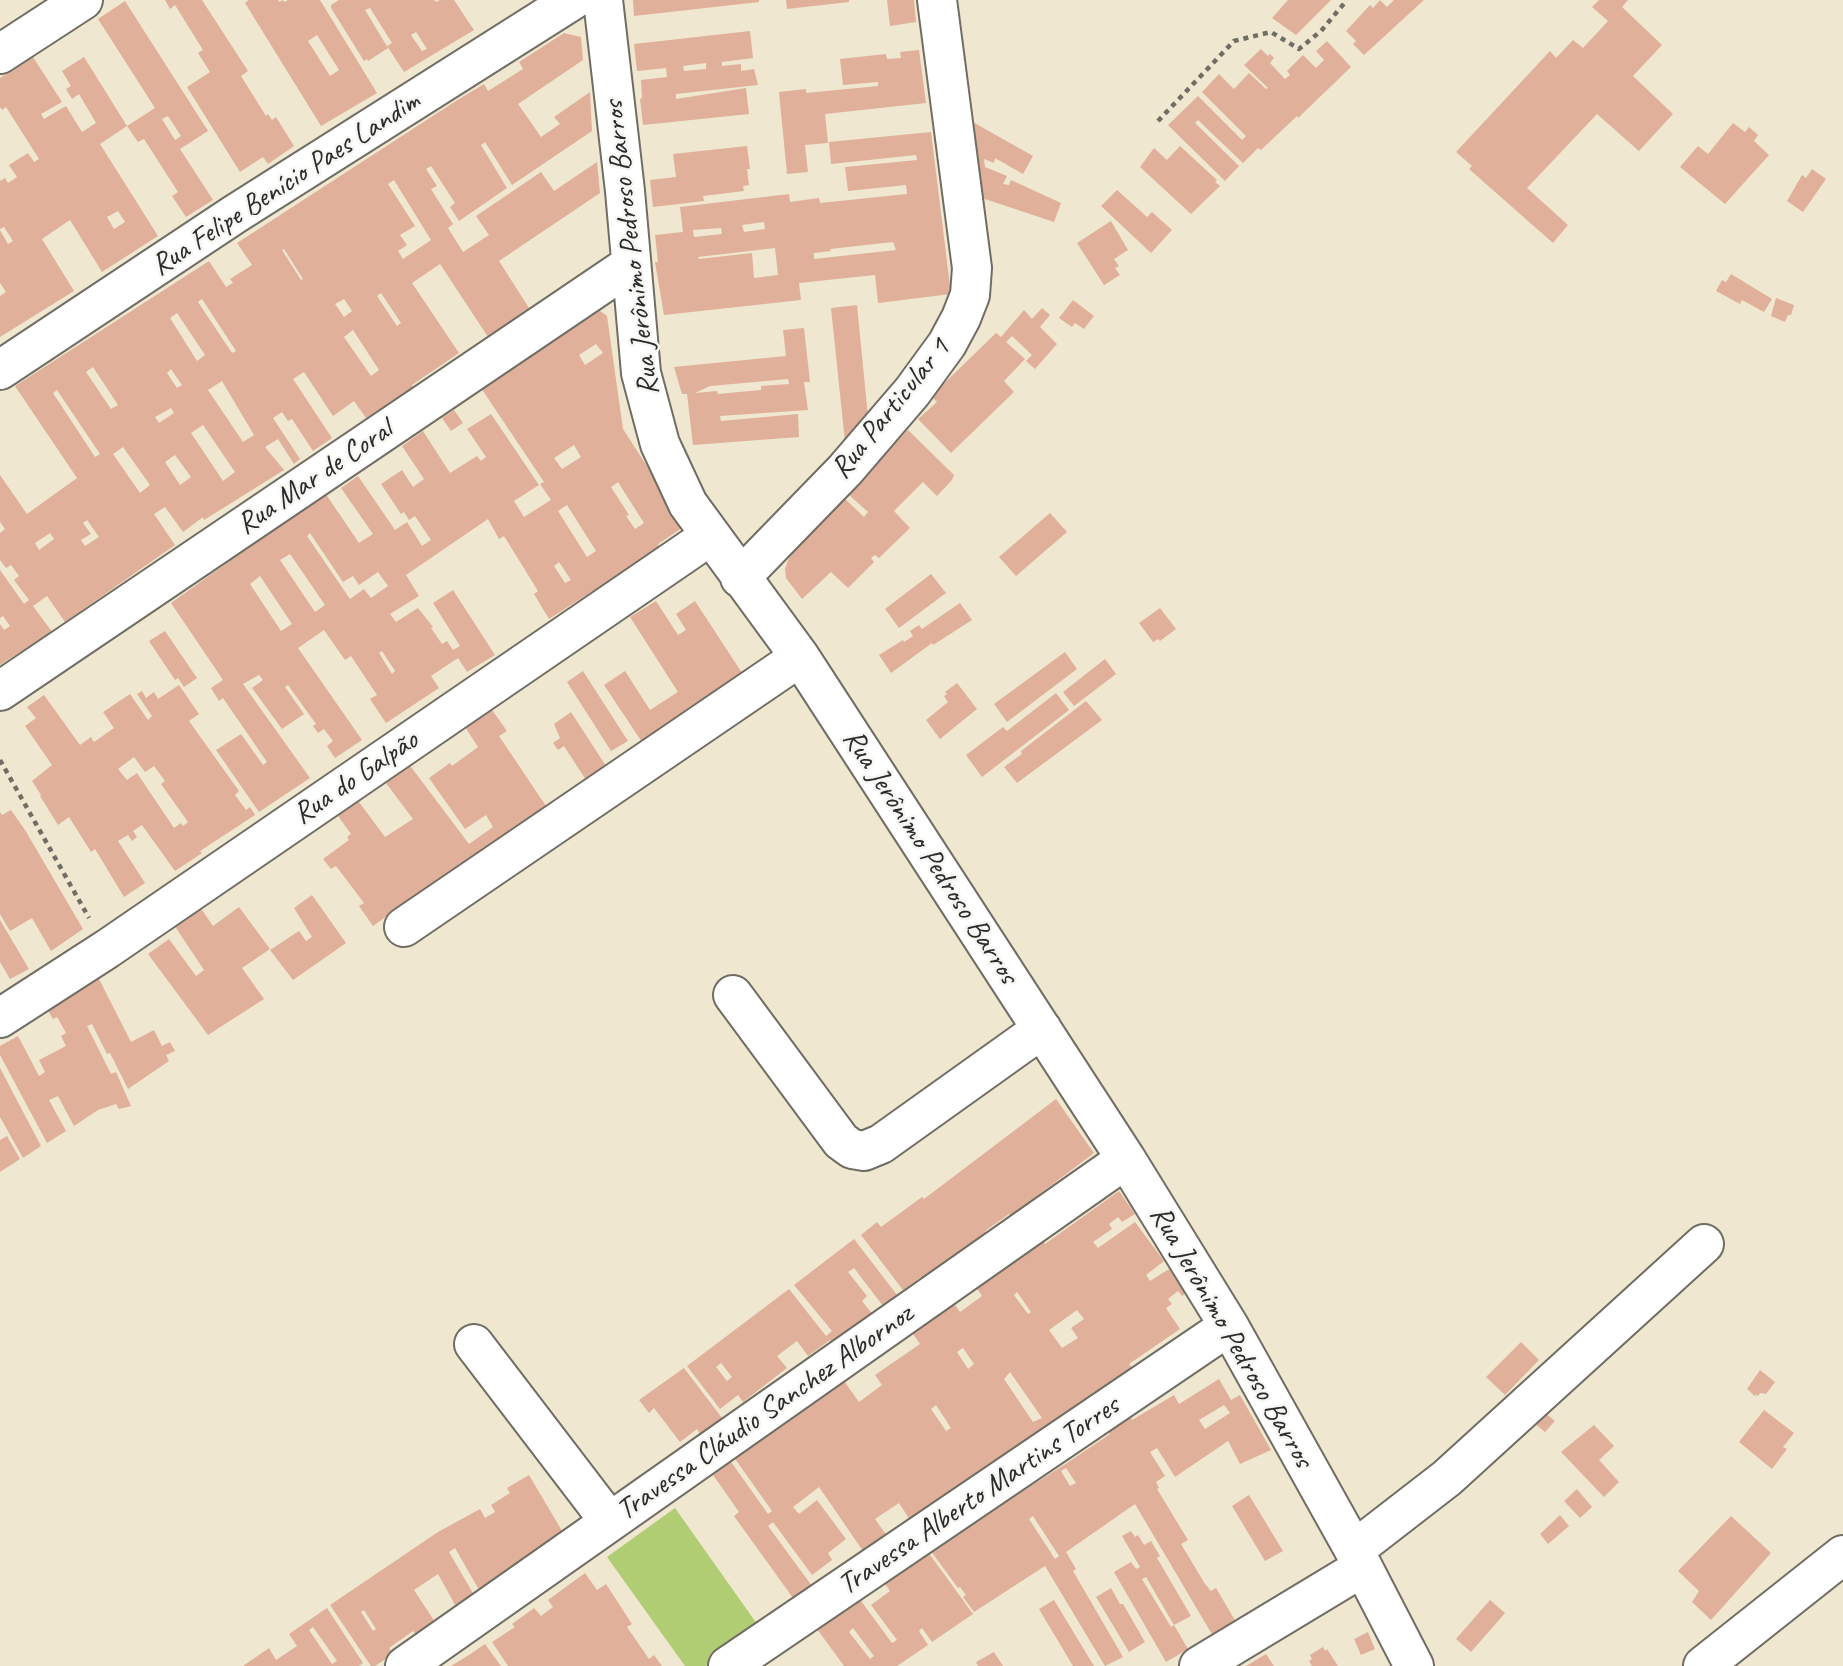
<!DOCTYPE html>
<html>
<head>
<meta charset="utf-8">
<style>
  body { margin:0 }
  canvas { display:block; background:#efe7cf }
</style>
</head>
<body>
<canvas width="1843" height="1666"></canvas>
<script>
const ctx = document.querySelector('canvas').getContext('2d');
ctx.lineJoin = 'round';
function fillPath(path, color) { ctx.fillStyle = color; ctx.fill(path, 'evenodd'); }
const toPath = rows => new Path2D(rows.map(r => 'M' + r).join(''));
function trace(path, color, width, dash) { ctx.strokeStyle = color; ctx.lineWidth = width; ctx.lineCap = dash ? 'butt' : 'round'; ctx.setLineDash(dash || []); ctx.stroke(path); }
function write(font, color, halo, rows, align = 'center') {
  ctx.font = font + ' Caveat,sans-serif'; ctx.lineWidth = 5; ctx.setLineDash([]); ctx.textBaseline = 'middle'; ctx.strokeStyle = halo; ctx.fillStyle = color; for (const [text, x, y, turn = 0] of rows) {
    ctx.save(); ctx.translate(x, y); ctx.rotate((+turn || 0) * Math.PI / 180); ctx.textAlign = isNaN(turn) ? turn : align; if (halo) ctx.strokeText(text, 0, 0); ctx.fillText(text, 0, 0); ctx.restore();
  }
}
fillPath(toPath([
  [675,1508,762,1631,706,1666,685,1666,607,1557]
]), '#b1cd73');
fillPath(toPath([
  [165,0,202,0,248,71,241,76,266,116,268,114,272,120,276,117,294,146,268,164,263,157,240,172,187,87,210,72,198,53,203,50,175,5,170,9],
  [249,0,278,0,279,2,283,0,284,2,288,0,320,0,377,93,321,126,245,3],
  [317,35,339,70,330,76,308,41],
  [339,0,434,0,436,2,440,0,454,0,474,30,404,72,387,46,392,43,370,8,365,10,388,48,368,61,367,59,364,61,331,8,331,5],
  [416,32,427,49,422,51,411,35],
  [633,0,759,0,759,2,634,16],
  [786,0,849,0,849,2,787,9],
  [887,0,914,0,916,22,890,26],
  [1288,0,1331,0,1296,35,1272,18],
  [1380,0,1387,7,1394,0,1424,0,1364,55,1353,44,1356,41,1346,31,1370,5,1373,8],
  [1599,0,1628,0,1622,7,1662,45,1633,76,1673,114,1639,151,1597,114,1527,188,1568,225,1553,243,1469,169,1472,166,1456,152,1550,51,1556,58,1573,40,1583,48,1608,21,1592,7],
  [125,1,208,131,180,149,213,200,186,217,172,196,178,192,144,139,138,142,127,126,155,108,98,19],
  [168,116,181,136,175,140,162,119],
  [750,31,753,58,722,62,722,66,741,64,741,71,754,69,758,85,676,94,676,99,746,88,749,114,643,125,640,99,642,98,641,80,667,77,666,68,637,71,634,44],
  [706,63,706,69,684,71,683,66],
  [564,33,581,37,583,60,518,104,541,137,560,124,554,117,590,92,592,131,512,185,485,142,481,145,507,188,459,221,450,207,455,203,431,166,426,169,437,186,431,189,453,224,448,228,463,252,489,235,476,216,541,172,554,191,597,162,600,193,499,261,529,308,488,337,440,264,412,283,459,353,412,385,414,389,366,418,354,401,333,416,304,372,293,379,332,438,313,451,292,419,288,421,282,412,273,418,300,459,294,464,278,439,265,447,284,470,204,520,203,517,183,532,165,507,154,514,175,545,65,622,47,596,33,606,53,633,22,654,20,652,0,665,0,624,4,630,10,626,3,616,0,618,0,570,24,604,29,600,14,580,19,576,11,565,6,568,0,560,0,533,5,529,0,522,0,475,27,514,77,478,15,386,209,261,226,287,233,283,230,279,252,265,237,243,459,99,484,84,488,91,523,69,519,62],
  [394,180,431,240,403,259,398,251,407,245,400,235,415,226,388,184],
  [284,249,303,279,301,280,282,250],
  [381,293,401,323,397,326,377,296],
  [202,299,236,351,232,353,198,302],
  [344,299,352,311,344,317,335,304],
  [177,313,205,355,197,361,170,318],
  [353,330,379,370,371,376,344,337],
  [93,367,118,405,111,409,86,372],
  [171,369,182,385,177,388,167,373],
  [222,381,254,435,243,442,208,390],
  [57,390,100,454,95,457,53,393],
  [171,408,174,413,159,423,155,417],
  [203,425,235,472,223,481,191,433],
  [123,447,150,485,140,493,113,454],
  [175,455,191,477,180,485,165,462],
  [87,520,99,537,85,546,81,540,91,534,83,523],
  [50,533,54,539,39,550,35,543],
  [1327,41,1351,67,1298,118,1297,116,1261,150,1258,148,1243,163,1198,120,1195,123,1239,166,1225,181,1168,125,1198,96,1242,140,1246,136,1202,92,1219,74,1234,89,1249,73,1266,89,1268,88,1244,65,1261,49,1268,56,1270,54,1274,58,1270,63,1285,79,1290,75,1287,71,1303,55,1316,68,1324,60,1316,51],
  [919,50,926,103,825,114,828,143,805,145,808,172,787,174,779,92,806,89,806,93,878,86,878,82,843,85,840,59,886,54,887,59,901,58,900,52],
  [33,57,62,102,41,114,44,119,66,106,82,132,96,123,79,94,72,99,66,89,71,86,62,71,84,57,127,126,100,144,158,236,102,272,70,220,42,239,74,291,0,337,0,296,6,292,0,283,0,230,8,244,13,241,4,227,0,229,0,181,5,178,8,183,17,177,9,165,28,153,34,162,39,159,6,107,2,110,0,107,0,78],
  [118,211,125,222,114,229,107,217],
  [971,121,1033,156,1023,174,995,158,994,163,984,159,985,167,1007,176,1003,184,1009,185,1011,180,1061,203,1054,222,982,198],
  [1733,123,1745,132,1749,127,1758,135,1754,141,1769,155,1725,204,1680,167,1698,146,1708,154],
  [931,132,951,294,878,303,875,275,799,283,801,300,664,315,655,262,658,262,655,235,683,232,680,207,789,194,790,202,819,198,820,203,907,194,906,185,848,191,845,167,917,160,916,155,831,164,829,142],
  [764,222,765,229,744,232,742,225],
  [721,228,722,234,694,237,693,230],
  [893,242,896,250,814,259,814,253,831,251,830,249],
  [775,248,778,275,754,278,752,253,699,259,698,257],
  [747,146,750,169,747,169,749,185,743,186,744,191,703,196,704,201,653,207,650,180,676,177,673,154],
  [1180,146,1217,180,1215,182,1220,186,1191,214,1140,167,1154,148,1167,160],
  [1812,169,1826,179,1803,212,1787,201,1802,175,1806,178],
  [1117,190,1147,217,1152,212,1172,230,1151,253,1101,206],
  [1111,221,1128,250,1114,259,1119,266,1115,268,1120,275,1104,285,1077,243],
  [1731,274,1772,299,1764,312,1742,300,1740,304,1716,291,1722,280,1726,282],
  [1776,298,1794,305,1791,315,1788,315,1785,322,1771,316],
  [1073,300,1094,316,1084,329,1075,323,1072,327,1059,318],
  [857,305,868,417,845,442,831,308],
  [1042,308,1050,315,1040,327,1057,344,1035,369,1026,361,1032,355,1012,336,1006,342,1025,359,1004,381,1014,392,951,453,918,419,937,402,931,396,996,333,1001,337,1024,310,1032,319],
  [599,310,607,316,623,429,667,497,688,524,658,544,660,548,549,619,534,594,538,591,504,536,499,539,488,519,406,575,419,596,390,614,396,622,418,608,433,627,431,628,442,644,447,641,453,650,460,646,433,603,453,590,495,655,467,672,458,658,431,676,439,688,386,723,370,699,377,695,351,656,345,660,324,630,298,648,362,740,335,758,327,746,333,741,324,729,318,733,313,726,316,724,288,685,285,687,304,714,282,729,252,688,263,680,259,675,243,684,310,778,259,812,216,750,241,734,263,765,267,762,223,698,219,701,211,688,223,680,171,603,325,493,359,543,373,534,341,488,358,476,395,530,407,522,422,546,431,540,415,516,409,520,404,512,401,514,381,484,402,470,413,487,424,479,402,446,423,431,450,473,477,456,481,461,486,457,467,429,491,414,539,485,514,501,524,517,551,500,540,484,544,482,481,388],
  [596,344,603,353,585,365,579,355],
  [574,445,581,457,562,469,554,458],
  [618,482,644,523,635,529,626,516,629,515,611,487],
  [567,505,596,551,587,557,558,511],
  [310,533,343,582,353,576,359,585,378,572,388,586,371,598,364,589,350,599,307,536],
  [290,554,325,605,315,612,280,560],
  [559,562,571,580,565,583,554,566],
  [260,576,292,624,281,631,250,584],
  [382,651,395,671,392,674,379,653],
  [804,328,810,382,804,382,808,410,720,416,721,421,798,414,799,437,693,445,687,394,682,394,674,367,786,356,783,330],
  [788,379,789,384,761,386,761,390,718,394,717,391,695,393,710,386],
  [454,410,463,423,451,431,442,418],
  [908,430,954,475,952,480,937,496,923,482,894,511,910,528,879,558,875,555,871,558,874,562,848,588,831,572,802,599,786,578,785,569,789,558,843,497,864,517,868,512,848,494,865,473],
  [1050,513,1067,532,1016,576,999,557],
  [931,574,946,593,899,628,885,609],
  [656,601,678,635,686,630,676,614,695,601,744,676,642,742,604,685,625,671,650,710,678,692,630,617],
  [960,603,972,620,933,645,932,643,891,673,879,655,903,640,904,642,913,636,910,631,919,625,922,629],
  [1160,608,1176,629,1160,641,1158,639,1153,642,1139,623],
  [165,631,197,678,184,687,178,678,175,680,149,641],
  [1065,652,1077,669,1007,722,994,704],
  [1105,659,1116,674,1074,706,1063,692],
  [583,671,628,741,611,751,567,682],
  [957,683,977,709,940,739,926,720,948,702,944,696,947,694,945,692],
  [179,685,199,714,189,721,239,791,235,795,246,810,250,807,255,815,200,851,202,853,175,871,142,825,133,831,137,837,132,841,128,835,118,841,145,883,124,897,95,849,91,852,69,817,58,825,40,796,41,795,32,781,52,765,25,726,36,718,27,707,44,695,80,745,91,737,94,742,114,728,103,712,130,694,148,720,152,716,137,694,142,691,146,698,154,692,158,699],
  [134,757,145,772,154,766,165,781,161,784,188,822,183,826,181,823,174,828,137,773,127,780,118,769],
  [1056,693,1069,710,982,777,966,755,1003,727,1007,731],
  [1086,701,1102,720,1017,783,1004,767,1022,754,1021,751],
  [490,707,507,731,499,736,546,806,451,870,373,926,359,906,364,903,336,866,331,869,323,859,349,840,347,837,351,834,338,816,334,819,331,814,356,798,385,837,413,819,383,779,408,763,469,844,493,827,486,815,465,829,429,778,450,763,452,766,478,747,463,724],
  [571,712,606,766,586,780,564,746,558,750,553,743,560,738,554,724],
  [11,810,25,830,83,929,51,951,32,918,10,931,0,914,0,812,2,815],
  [312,895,346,943,293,980,270,950,299,931,306,941,312,937,294,908],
  [200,907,213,926,239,907,270,949,242,968,264,999,208,1035,148,954,169,939,196,976,204,970,174,925],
  [0,920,29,969,10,979,0,962],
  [98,977,131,1042,154,1030,162,1046,170,1042,175,1051,166,1055,169,1061,128,1089,110,1053,107,1054,92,1024,87,1026,111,1074,116,1072,131,1106,119,1109,116,1104,98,1110,74,1126,58,1096,49,1100,66,1131,47,1143,0,1055,0,1046,18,1036,39,1076,45,1072,39,1060,66,1046,61,1036,66,1033,57,1017,53,1019,46,1007],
  [0,1068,41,1146,23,1158,0,1117],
  [1056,1099,1094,1153,1033,1199,1010,1216,1009,1214,985,1231,987,1234,923,1280,921,1277,903,1290,861,1235,877,1222,881,1227,922,1197,924,1199],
  [7,1136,20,1159,0,1172,0,1140],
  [1119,1191,1135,1214,1122,1222,1118,1217,1109,1224,1112,1229,1093,1242,1098,1248,1135,1222,1164,1261,1146,1275,1150,1281,1169,1269,1186,1293,1182,1296,1178,1291,1168,1299,1172,1304,1166,1308,1180,1329,1129,1364,1132,1368,910,1520,899,1503,875,1519,887,1536,863,1551,819,1487,793,1507,799,1514,817,1500,846,1539,828,1553,832,1560,812,1575,773,1522,768,1526,812,1586,793,1598,734,1516,739,1512,711,1472,729,1459,768,1514,772,1511,733,1456,842,1378,859,1402,882,1385,875,1375,920,1344,911,1331,953,1302,960,1312,982,1296,976,1287,1042,1239,1045,1244],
  [1017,1292,1031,1312,1028,1314,1014,1295],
  [1077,1310,1084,1319,1071,1328,1078,1338,1062,1348,1049,1330],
  [963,1348,974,1364,968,1369,957,1352],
  [1010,1372,1042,1418,1033,1422,1004,1379],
  [936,1405,951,1428,946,1431,931,1409],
  [854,1239,897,1295,883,1306,854,1268,848,1272,867,1296,862,1301,874,1316,858,1328,855,1325,832,1343,830,1340,808,1356,797,1341,777,1356,787,1368,743,1402,738,1395,720,1409,687,1366,789,1289,826,1336,832,1331,794,1285],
  [721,1363,732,1377,727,1381,716,1367],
  [1521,1342,1539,1360,1505,1395,1486,1377],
  [684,1368,722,1418,700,1434,697,1429,680,1442,654,1408,649,1413,639,1400],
  [1760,1370,1775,1382,1766,1394,1760,1393,1758,1396,1755,1394,1756,1397,1747,1389],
  [1219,1379,1231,1400,1240,1395,1271,1450,1240,1464,1228,1441,1175,1477,1157,1448,1150,1452,1165,1476,1156,1482,1159,1488,1157,1489,1188,1540,1181,1544,1205,1584,1211,1591,1216,1588,1236,1622,1213,1636,1135,1504,1066,1552,1076,1569,1073,1571,1123,1657,1105,1666,1045,1566,974,1612,963,1597,966,1595,960,1587,958,1588,930,1550,1064,1465,1110,1434,1108,1430,1130,1416,1132,1420,1174,1395,1179,1404],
  [1224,1405,1230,1413,1205,1429,1199,1420],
  [1066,1468,1076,1483,1070,1486,1061,1471],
  [1033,1516,1059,1556,1055,1559,1029,1519],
  [1764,1410,1794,1433,1783,1447,1787,1449,1772,1469,1739,1442],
  [1544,1412,1555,1421,1545,1432,1534,1423],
  [1594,1425,1614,1446,1599,1460,1619,1482,1604,1497,1561,1452],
  [529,1475,565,1536,493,1580,497,1586,482,1595,455,1548,449,1552,477,1600,459,1612,438,1574,414,1590,435,1622,416,1634,413,1631,389,1648,393,1654,375,1666,371,1666,330,1605,438,1532,480,1509,485,1518,495,1512,491,1505,510,1493,507,1488],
  [364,1610,376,1629,373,1631,361,1612],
  [1577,1489,1592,1507,1580,1518,1564,1501],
  [1249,1495,1283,1551,1265,1561,1232,1506],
  [1560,1515,1569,1526,1548,1544,1540,1534],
  [1731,1516,1771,1553,1711,1620,1692,1602,1699,1591,1678,1571],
  [1131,1531,1135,1537,1138,1535,1144,1545,1151,1541,1160,1556,1157,1558,1191,1616,1174,1625,1146,1577,1142,1579,1171,1627,1174,1625,1188,1649,1166,1662,1114,1572,1131,1562,1136,1569,1140,1567,1122,1536],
  [928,1552,973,1614,932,1642,922,1628,919,1631,928,1645,897,1666,844,1666,817,1629,858,1597,892,1643,897,1640,871,1605,890,1591,884,1582],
  [853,1628,874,1656,870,1659,849,1632],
  [585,1573,597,1590,606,1584,632,1624,627,1627,649,1659,654,1655,662,1666,508,1666,492,1642,515,1627,512,1624,534,1608,541,1616,553,1607,548,1600],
  [1111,1588,1120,1604,1123,1604,1145,1642,1129,1652,1096,1597],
  [1054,1600,1094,1666,1073,1666,1039,1609],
  [1490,1600,1505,1613,1471,1652,1456,1639],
  [327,1608,363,1663,359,1666,243,1666,269,1648,276,1660,297,1646,289,1634],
  [313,1627,337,1661,332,1664,309,1630],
  [1368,1632,1375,1649,1361,1655,1354,1639],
  [485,1644,501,1666,451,1666,469,1655],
  [1323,1647,1325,1651,1327,1649,1338,1666,1312,1666,1309,1661,1312,1659,1310,1655],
  [994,1652,1003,1666,978,1666,976,1662],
  [1266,1654,1274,1666,1246,1666]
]), '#e0b09b');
const minor = toPath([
  [603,0,625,191,641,373,660,444,688,504,800,657,1126,1159,1229,1326,1354,1550,1414,1666],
  [0,54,83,0],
  [0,370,235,214,573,0],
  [740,578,845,470,912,392,947,344,961,318,970,295,972,268,937,0],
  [0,691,630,265],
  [404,927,800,657],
  [733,995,841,1141,852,1149,864,1151,881,1144,1042,1029],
  [0,1018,107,949,710,536],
  [474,1344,610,1522],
  [1354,1550,1447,1478,1704,1244],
  [405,1666,1126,1159],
  [728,1666,1229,1326],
  [1199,1666,1363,1567],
  [1703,1666,1843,1555]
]);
trace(minor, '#706d64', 42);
trace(toPath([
  [1158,121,1234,41,1271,32,1299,49,1321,31,1347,0],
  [0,760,89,918]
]), '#706d64', 4.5, [5, 5]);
trace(minor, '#fff', 38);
write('30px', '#2b2b2b', '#f6f6f2', [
  ["Rua Felipe Benício Paes Landim",286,184,-33],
  ["Rua Jerônimo Pedroso Barros",632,248,-97],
  ["Rua Particular 1",891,409,-51],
  ["Rua Mar de Coral",315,478,-34],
  ["Rua do Galpão",356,778,-34],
  ["Rua Jerônimo Pedroso Barros",930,857,57],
  ["Rua Jerônimo Pedroso Barros",1231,1337,60],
  ["Travessa Cláudio Sanchez Albornoz",765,1413,-35],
  ["Travessa Alberto Martins Torres",979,1496,-34]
]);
</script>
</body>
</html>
